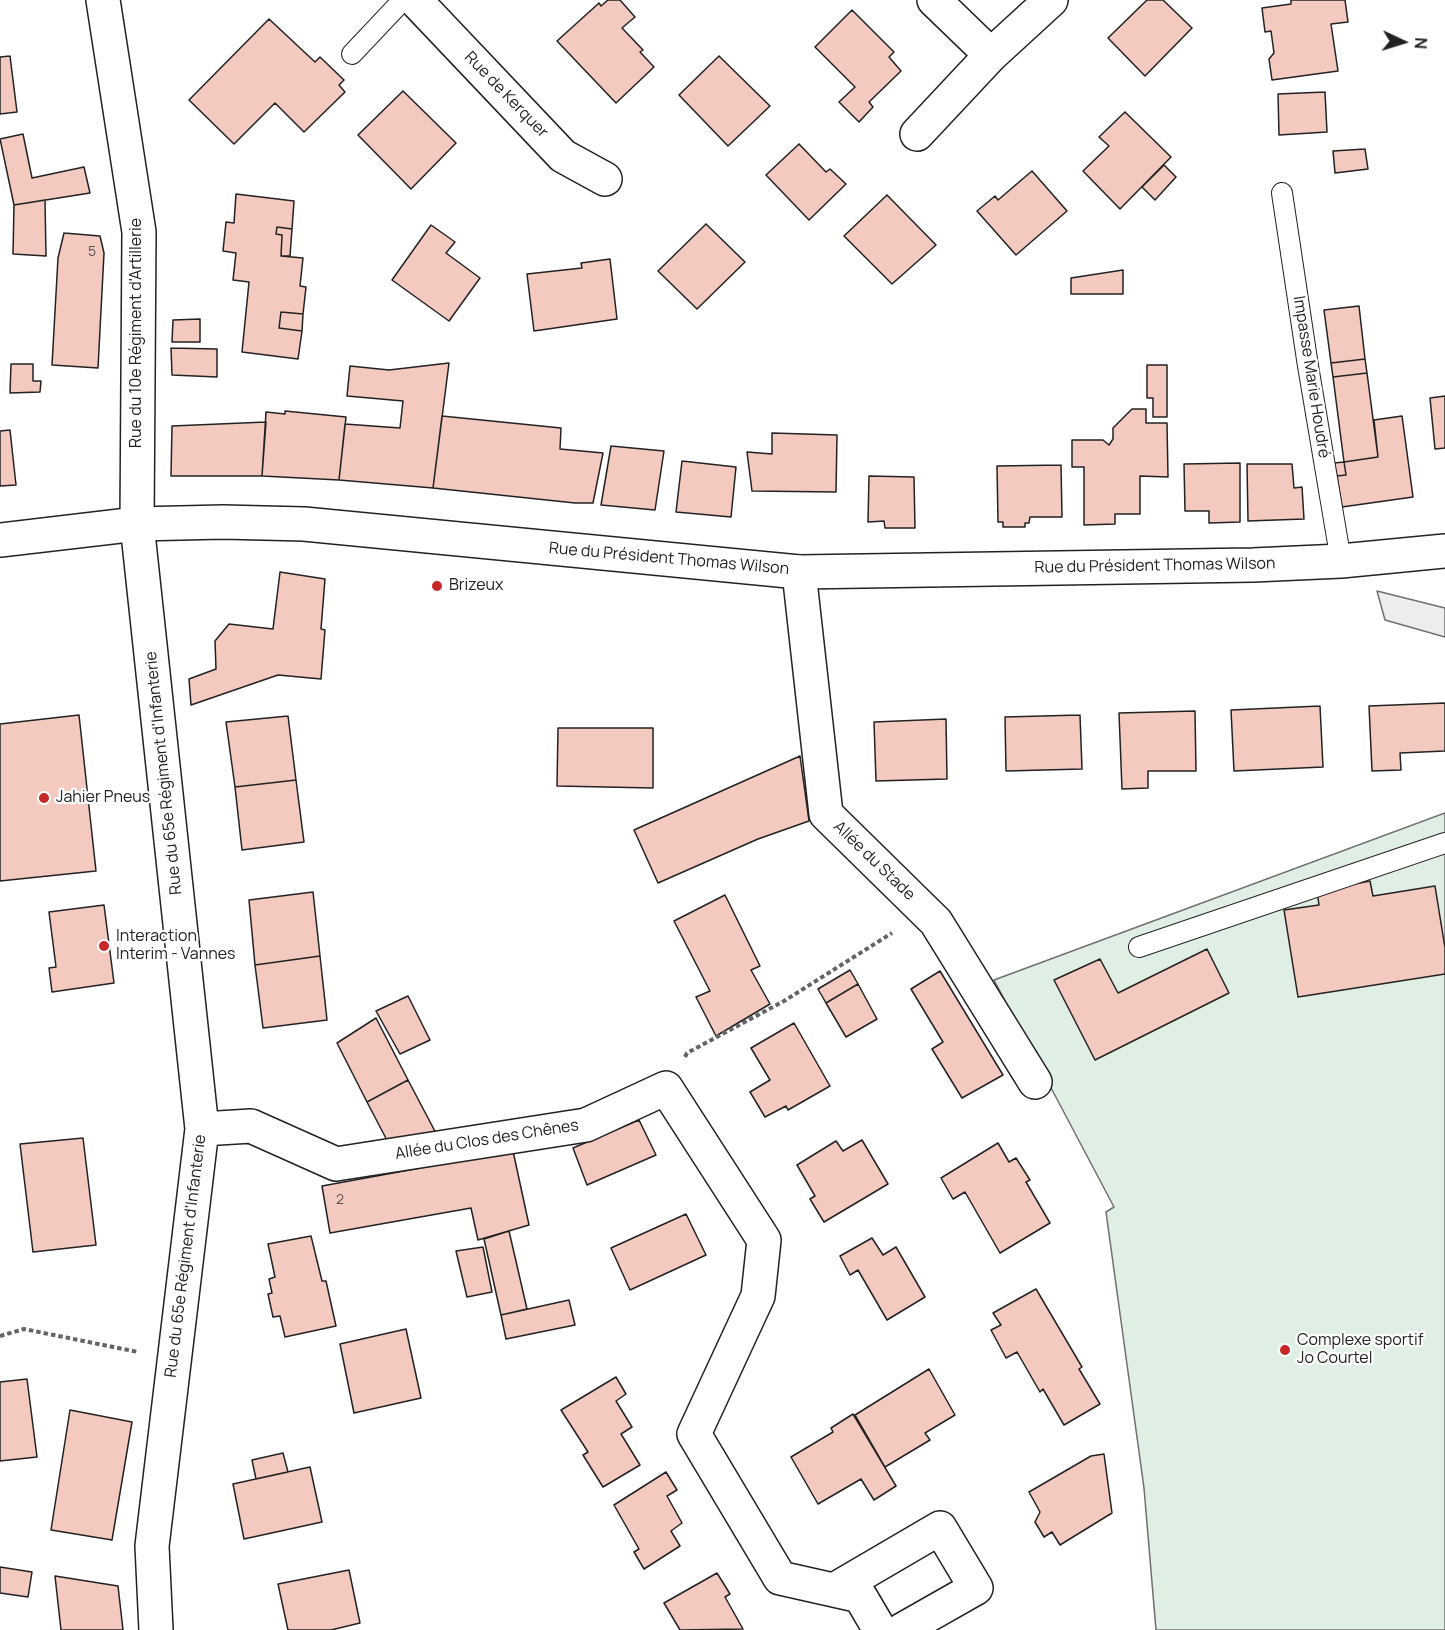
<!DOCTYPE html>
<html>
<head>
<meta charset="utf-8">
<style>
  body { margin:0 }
  #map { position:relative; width:1445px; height:1630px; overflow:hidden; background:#fff; font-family:Manrope,sans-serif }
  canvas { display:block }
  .north { position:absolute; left:1373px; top:12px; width:60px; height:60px; -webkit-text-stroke:4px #fff; paint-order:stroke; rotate:94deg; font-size:16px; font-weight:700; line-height:24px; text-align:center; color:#222 }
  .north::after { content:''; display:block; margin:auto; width:21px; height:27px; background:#222; clip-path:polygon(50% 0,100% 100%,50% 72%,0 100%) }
</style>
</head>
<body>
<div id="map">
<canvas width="1445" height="1630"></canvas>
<div class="north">N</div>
</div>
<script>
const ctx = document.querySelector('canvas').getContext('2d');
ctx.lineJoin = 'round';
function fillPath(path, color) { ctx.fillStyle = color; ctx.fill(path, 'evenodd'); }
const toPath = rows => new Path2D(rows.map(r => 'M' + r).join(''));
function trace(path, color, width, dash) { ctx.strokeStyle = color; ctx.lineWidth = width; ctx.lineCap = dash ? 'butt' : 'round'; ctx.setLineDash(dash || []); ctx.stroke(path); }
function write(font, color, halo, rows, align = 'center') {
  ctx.font = font + ' Manrope,sans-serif'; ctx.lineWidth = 4.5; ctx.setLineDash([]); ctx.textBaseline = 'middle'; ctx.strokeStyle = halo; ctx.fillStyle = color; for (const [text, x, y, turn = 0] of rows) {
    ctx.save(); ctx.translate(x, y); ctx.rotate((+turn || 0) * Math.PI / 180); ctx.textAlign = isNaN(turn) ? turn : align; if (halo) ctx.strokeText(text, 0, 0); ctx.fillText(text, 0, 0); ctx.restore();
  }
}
const green = toPath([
  [1445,813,1445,1630,1156,1630,1144,1488,1106,1212,1114,1207,994,980,1445,813]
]);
fillPath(green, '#e0efe3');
trace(green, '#6f6f6f', 1.5);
const parking = toPath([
  [1377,591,1445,608,1445,637,1385,620,1377,591]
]);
fillPath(parking, '#ededed');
trace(parking, '#6f6f6f', 1.5);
const building = toPath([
  [608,0,620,0,635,17,622,28,643,50,640,52,654,67,616,103,557,41,599,3,601,6,608,0],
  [1147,0,1163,0,1192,28,1145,76,1108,38,1147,0],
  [1291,0,1345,0,1348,22,1331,24,1338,71,1272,80,1269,59,1274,53,1271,31,1265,32,1262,8,1291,4,1291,0],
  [852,10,894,52,889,57,901,71,869,102,873,107,859,122,839,102,855,87,815,47,852,10],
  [269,19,315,62,320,57,344,80,339,85,345,92,304,132,275,103,234,144,189,100,269,19],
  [10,56,17,112,0,114,0,57,10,56],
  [719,56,770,106,728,146,679,95,719,56],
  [403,91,456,143,411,189,358,135,403,91],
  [1325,92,1327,132,1279,135,1278,94,1325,92],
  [1125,112,1171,157,1120,209,1083,171,1109,146,1099,137,1125,112],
  [23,134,32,178,84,167,90,193,14,205,0,139,23,134],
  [799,144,826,172,830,169,846,184,809,220,766,175,799,144],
  [1365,149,1368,169,1335,173,1333,151,1365,149],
  [1164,165,1176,177,1155,200,1142,187,1164,165],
  [1032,171,1067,211,1016,255,977,211,995,196,998,200,1032,171],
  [236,194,294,201,292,229,277,227,276,234,282,235,281,256,303,258,300,286,306,287,303,314,281,312,279,328,302,331,298,359,242,352,249,282,233,280,236,253,223,251,226,222,234,223,236,194],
  [887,195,936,245,892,284,844,236,887,195],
  [45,200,46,256,13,254,14,205,45,200],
  [706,224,745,262,697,309,658,271,706,224],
  [431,225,455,242,446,253,480,278,449,321,392,280,431,225],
  [277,227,292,229,290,256,281,256,282,235,276,234,277,227],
  [64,233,100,236,104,253,98,368,52,365,58,258,64,233],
  [610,259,617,319,534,331,527,274,582,268,581,263,610,259],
  [1123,270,1123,294,1071,294,1071,278,1123,270],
  [1359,306,1365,359,1331,363,1324,310,1359,306],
  [281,312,303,314,302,331,279,328,281,312],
  [200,319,200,342,172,342,173,320,200,319],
  [171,348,217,349,217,377,172,375,171,348],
  [1365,359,1367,373,1333,377,1331,363,1365,359],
  [449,363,433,488,339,480,345,424,400,428,403,401,347,396,350,366,389,370,449,363],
  [11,364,33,364,33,381,41,381,40,392,10,393,11,364],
  [1147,365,1167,365,1167,417,1153,417,1153,398,1147,398,1147,365],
  [1367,373,1378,457,1344,462,1333,377,1367,373],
  [1445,396,1445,448,1435,449,1430,398,1445,396],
  [1132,409,1146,409,1146,423,1167,423,1168,477,1140,476,1140,514,1115,514,1115,524,1084,525,1084,467,1072,467,1072,440,1103,440,1109,445,1113,439,1113,428,1132,409],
  [285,411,346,417,339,480,262,476,266,412,285,414,285,411],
  [442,416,561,428,560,449,603,453,593,503,575,503,433,488,442,416],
  [1402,416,1413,497,1342,507,1337,476,1346,475,1344,462,1378,457,1374,420,1402,416],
  [266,422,262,476,171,476,172,426,266,422],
  [10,430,16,485,0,486,0,431,10,430],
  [772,433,837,435,836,492,752,491,747,452,772,454,772,433],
  [611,446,664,451,655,510,601,505,611,446],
  [682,461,736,467,731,517,676,512,682,461],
  [1344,462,1346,475,1337,476,1334,463,1344,462],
  [1240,463,1240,522,1209,523,1209,511,1185,511,1184,464,1240,463],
  [1247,464,1292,464,1294,488,1302,487,1304,519,1248,521,1247,464],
  [1061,465,1062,517,1030,517,1029,523,1025,523,1025,527,1003,527,1003,522,998,522,997,466,1061,465],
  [869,476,914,477,915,528,885,528,884,521,868,522,869,476],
  [280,572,325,579,321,629,325,630,321,679,278,675,191,705,189,679,216,669,215,641,229,624,273,629,280,572],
  [1445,703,1445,751,1400,753,1401,770,1372,771,1369,706,1445,703],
  [1320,706,1323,767,1234,771,1231,710,1320,706],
  [1195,711,1196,771,1148,771,1148,788,1122,789,1119,713,1195,711],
  [79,715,96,871,0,881,0,724,79,715],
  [1080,715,1082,769,1006,771,1005,717,1080,715],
  [288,716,296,780,235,787,226,722,288,716],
  [946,719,947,779,876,781,874,722,946,719],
  [558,728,653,728,653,788,557,786,558,728],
  [800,756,809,821,758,839,658,883,634,830,800,756],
  [296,780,304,842,242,850,235,787,296,780],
  [1370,881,1373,896,1435,886,1445,948,1445,974,1298,997,1284,910,1319,905,1317,891,1370,881],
  [313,892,320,956,255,965,249,900,313,892],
  [725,895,760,966,751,970,770,1004,716,1036,696,997,710,991,674,921,725,895],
  [104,905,114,983,52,992,49,968,56,967,49,912,104,905],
  [1207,949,1229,993,1095,1060,1054,980,1100,959,1118,993,1207,949],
  [320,956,327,1020,263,1028,255,965,320,956],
  [850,970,858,984,826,1003,818,989,850,970],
  [940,971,1003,1075,962,1098,932,1049,943,1042,911,989,940,971],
  [858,984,877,1019,846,1037,826,1003,858,984],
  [408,996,430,1040,400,1054,376,1011,408,996],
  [376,1018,408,1080,367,1102,337,1043,376,1018],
  [794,1023,830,1086,788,1110,786,1106,765,1117,750,1092,770,1080,751,1048,794,1023],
  [408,1080,438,1137,390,1146,367,1102,408,1080],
  [639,1120,656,1155,587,1185,573,1148,639,1120],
  [83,1138,96,1245,33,1252,20,1144,83,1138],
  [862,1140,888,1184,824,1222,810,1199,815,1196,797,1165,836,1141,843,1151,862,1140],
  [998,1143,1009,1162,1016,1158,1030,1180,1026,1182,1050,1223,1000,1253,965,1192,953,1199,941,1178,998,1143],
  [513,1151,529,1225,478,1240,471,1208,330,1233,322,1186,513,1151],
  [686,1214,706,1255,630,1290,611,1248,686,1214],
  [509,1231,527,1309,501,1315,484,1239,509,1231],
  [311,1236,322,1281,326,1281,336,1326,285,1337,280,1316,273,1317,268,1294,272,1293,269,1279,275,1277,268,1244,311,1236],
  [872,1238,883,1255,896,1247,925,1297,887,1320,858,1270,850,1275,840,1256,872,1238],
  [483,1247,492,1292,467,1297,456,1251,483,1247],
  [1036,1289,1082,1367,1079,1369,1100,1404,1064,1425,1043,1389,1040,1392,1017,1352,1006,1358,991,1330,1001,1325,993,1313,1036,1289],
  [569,1300,575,1325,506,1339,501,1315,569,1300],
  [406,1329,421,1398,354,1413,340,1344,406,1329],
  [929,1369,955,1415,925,1433,930,1440,885,1467,855,1415,929,1369],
  [616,1377,626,1394,616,1401,632,1427,621,1434,640,1465,603,1487,583,1455,588,1452,561,1410,616,1377],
  [27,1379,37,1457,0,1461,0,1382,27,1379],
  [70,1410,132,1422,112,1540,51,1530,70,1410],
  [853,1414,896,1486,874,1500,861,1479,818,1504,791,1457,833,1432,831,1428,853,1414],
  [283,1453,288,1472,256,1479,252,1460,283,1453],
  [1104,1454,1112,1513,1060,1545,1052,1532,1044,1537,1035,1522,1040,1512,1029,1492,1091,1456,1104,1454],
  [310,1467,322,1522,244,1539,233,1484,310,1467],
  [666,1472,677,1490,667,1496,682,1523,671,1531,680,1546,644,1569,634,1552,639,1549,614,1505,666,1472],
  [0,1567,32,1572,28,1597,0,1593,0,1567],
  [349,1570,360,1623,331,1630,288,1630,278,1584,349,1570],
  [717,1573,730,1594,725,1597,743,1629,680,1630,664,1603,717,1573],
  [55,1576,118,1586,123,1630,61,1630,55,1576]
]);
fillPath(building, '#f3c9c0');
trace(building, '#222', 1.5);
const service = toPath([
  [352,54,403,0],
  [1282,193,1308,366,1341,561],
  [1139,947,1445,843]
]);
const minor = toPath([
  [103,0,139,232,137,524,202,1129,152,1546,156,1630],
  [415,0,563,156,605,179],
  [934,0,991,55],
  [917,134,991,55,1051,0],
  [799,572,826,814,936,922,1035,1082],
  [202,1129,251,1126,336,1164,586,1125,666,1088,764,1240,758,1296,694,1434,780,1578,860,1596,880,1630],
  [834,1590,940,1528,976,1588,902,1630]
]);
const tertiary = toPath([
  [0,540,137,524,223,522,304,524,799,572,1253,565,1341,561,1445,551]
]);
trace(service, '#222', 22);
trace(minor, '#222', 36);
trace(tertiary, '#222', 36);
trace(toPath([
  [685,1057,687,1053,784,1001,892,933],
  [0,1336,24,1329,138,1352]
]), '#646464', 4, [4.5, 3]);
trace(service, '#fff', 20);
trace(minor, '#fff', 33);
trace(tertiary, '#fff', 33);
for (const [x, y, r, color] of [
  [437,586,6,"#c62828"],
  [44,798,6,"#c62828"],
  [104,946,6,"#c62828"],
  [1285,1350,6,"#c62828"]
]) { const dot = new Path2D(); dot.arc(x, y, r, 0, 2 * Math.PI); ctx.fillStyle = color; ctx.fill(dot); trace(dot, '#fff', 2); }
write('14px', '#564c4a', null, [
  ["5",92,252],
  ["2",340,1200]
]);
write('16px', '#222', '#fff', [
  ["Rue de Kerquer",506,95,46],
  ["Rue du 10e Régiment d'Artillerie",137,333,-90],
  ["Impasse Marie Houdré",1311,377,81],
  ["Rue du Président Thomas Wilson",669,559,5],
  ["Rue du Président Thomas Wilson",1155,566,-1],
  ["Rue du 65e Régiment d'Infanterie",164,773,-96],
  ["Allée du Stade",874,861,44],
  ["Allée du Clos des Chênes",487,1140,-9],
  ["Rue du 65e Régiment d'Infanterie",186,1256,-83]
]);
write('16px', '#222', '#fff', [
  ["Brizeux",449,586],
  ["Jahier Pneus",56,798],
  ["Interaction",116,937],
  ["Interim - Vannes",116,955],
  ["Complexe sportif",1297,1341],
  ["Jo Courtel",1297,1359]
], 'left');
</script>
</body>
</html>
